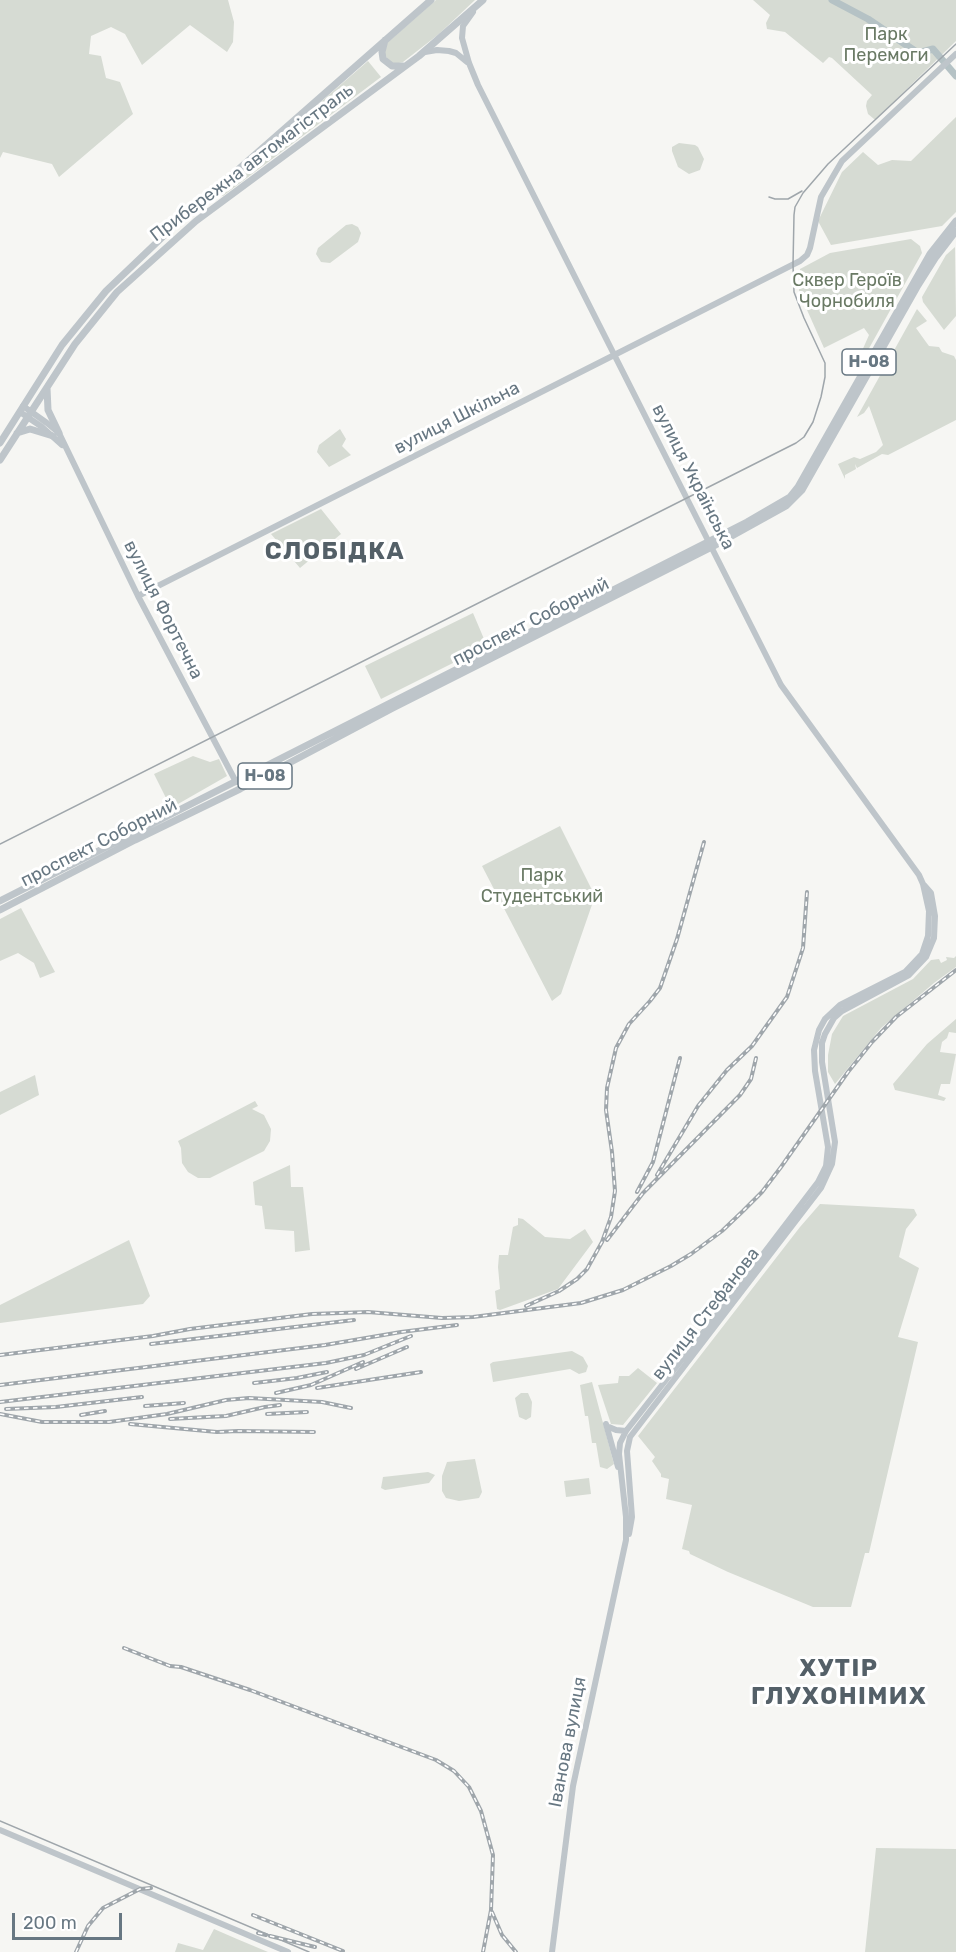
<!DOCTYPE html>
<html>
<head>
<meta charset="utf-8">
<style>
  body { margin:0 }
  #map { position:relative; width:956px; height:1952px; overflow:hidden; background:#f6f6f3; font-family:Rubik,sans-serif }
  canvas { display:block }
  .scale { position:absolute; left:12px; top:1913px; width:110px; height:27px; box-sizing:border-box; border:3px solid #677782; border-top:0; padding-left:8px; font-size:18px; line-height:21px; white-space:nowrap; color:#677782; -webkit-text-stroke:4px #fff; paint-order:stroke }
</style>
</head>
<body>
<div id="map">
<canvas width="956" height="1952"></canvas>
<div class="scale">200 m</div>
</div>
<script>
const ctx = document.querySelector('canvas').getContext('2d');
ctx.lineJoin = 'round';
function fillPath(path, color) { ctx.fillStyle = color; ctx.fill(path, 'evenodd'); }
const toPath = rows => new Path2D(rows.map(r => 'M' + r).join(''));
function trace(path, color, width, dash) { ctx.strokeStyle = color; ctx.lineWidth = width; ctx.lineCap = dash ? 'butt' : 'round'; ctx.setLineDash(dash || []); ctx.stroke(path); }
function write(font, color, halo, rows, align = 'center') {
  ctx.font = font + ' Rubik,sans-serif'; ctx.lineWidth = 6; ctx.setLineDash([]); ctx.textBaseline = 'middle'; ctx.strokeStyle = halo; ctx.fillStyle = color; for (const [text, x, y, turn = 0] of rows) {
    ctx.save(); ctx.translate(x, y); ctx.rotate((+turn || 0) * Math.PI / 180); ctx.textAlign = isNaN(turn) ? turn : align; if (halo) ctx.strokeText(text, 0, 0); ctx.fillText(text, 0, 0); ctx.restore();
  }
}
fillPath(toPath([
  [0,0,228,0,234,22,233,42,227,52,190,25,142,65,125,34,111,27,91,36,89,54,101,56,106,78,120,82,133,114,59,177,52,164,3,152,0,158],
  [436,0,475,0,439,34,403,62,395,64,388,60,384,53,387,43],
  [753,0,956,0,956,41,876,119,874,119,868,114,866,106,867,101,872,95,832,58,829,57,823,63,785,32,767,29,766,23,770,15],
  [368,61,381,77,223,196,218,191],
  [956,117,956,212,942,226,831,245,818,221,842,172,863,152,878,165,892,160,911,161],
  [679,143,695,145,698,147,704,159,700,170,689,174,678,167,672,151,672,147],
  [352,224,358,227,361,233,358,242,330,263,321,262,316,254,318,248,346,225],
  [911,239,920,246,922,253,857,370,854,369,869,335,864,328,824,348,799,292,800,269,830,253],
  [955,247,956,316,944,330,923,302,922,297,946,255],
  [917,309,927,321,916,328,926,342,929,346,939,347,942,352,954,356,956,360,956,420,888,455,882,454,857,468,855,464,856,469,845,475,845,479,838,464,854,457,860,459,876,452,883,445,869,406,864,413,857,417],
  [340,429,346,439,342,446,351,455,329,467,317,452,319,445],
  [321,509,341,534,300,568,271,534],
  [473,613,487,646,381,699,365,666],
  [193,756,210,762,219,759,227,776,171,808,154,774],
  [560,826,595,896,561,994,552,1001,482,866],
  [21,908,55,972,40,978,34,963,18,953,0,961,0,919],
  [956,956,956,967,934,983,881,1028,835,1084,828,1072,828,1055,832,1034,843,1016,913,979,931,960,939,959,941,963,947,960,946,957,954,958],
  [956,1019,956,1033,949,1032,947,1038,942,1042,940,1052,956,1054,950,1084,941,1084,938,1095,946,1098,944,1101,895,1090,893,1084,927,1044],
  [35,1075,39,1095,0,1115,0,1092],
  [255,1101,258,1106,252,1109,264,1115,271,1129,270,1141,264,1151,210,1178,198,1178,188,1172,182,1163,181,1148,178,1141],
  [290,1165,291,1187,303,1187,310,1250,295,1252,294,1231,265,1229,262,1206,255,1205,253,1182],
  [820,1204,914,1209,917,1215,906,1229,899,1257,919,1268,898,1337,918,1342,869,1553,865,1553,851,1607,813,1607,728,1572,690,1554,689,1551,682,1549,692,1505,666,1499,669,1479,661,1477,661,1474,652,1461,655,1457,638,1436,800,1227],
  [518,1218,523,1219,545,1237,570,1239,585,1229,593,1242,558,1289,500,1310,497,1309,495,1291,500,1289,498,1267,499,1255,508,1255,513,1227,518,1225],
  [129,1240,150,1296,143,1304,0,1323,0,1305],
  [572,1351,583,1357,588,1366,586,1372,579,1374,570,1369,493,1382,490,1364,493,1362],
  [638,1368,657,1383,623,1425,611,1424,598,1385,618,1383,619,1376,629,1376],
  [592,1382,614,1464,607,1469,600,1467,596,1443,592,1443,588,1416,585,1416,580,1385],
  [521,1393,528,1393,532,1402,531,1417,526,1420,519,1417,515,1398],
  [475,1459,482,1492,479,1498,459,1501,446,1498,442,1491,442,1476,447,1462],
  [428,1472,435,1475,429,1483,385,1490,381,1488,383,1477],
  [589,1478,591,1494,566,1497,564,1481],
  [876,1848,956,1849,956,1952,865,1952],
  [214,1929,237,1939,268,1952,175,1952,178,1943,203,1950]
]), '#d6dbd3');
trace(toPath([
  [832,0,868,19,918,53,933,49,956,76]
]), '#b5c2c5', 7);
trace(toPath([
  [473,12,463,26,462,38,469,63,478,85,781,685,919,875,923,884,929,911,928,936,922,954,905,972,840,1005,825,1019,819,1030,814,1050,815,1071,828,1147,826,1166,818,1182,709,1325,626,1431,620,1443,619,1454,626,1517,626,1540,573,1786,552,1952],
  [425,52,437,50,449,51,456,53,467,62],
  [23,406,47,423,59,433,138,596,236,782],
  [20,412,42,427,62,445],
  [138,596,800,261,807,255,810,248,821,197,842,161,956,54],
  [606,1424,618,1467],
  [609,1427,616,1430,626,1431],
  [629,1534,632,1517,627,1451,630,1437,821,1188,832,1164,835,1142,822,1062,822,1043,825,1034,834,1018,842,1011,909,975,926,957,934,938,935,916,931,893,924,885],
  [0,1830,288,1952]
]), '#bec5ca', 6);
trace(toPath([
  [385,40,382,52,383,59,392,66,403,66],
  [47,388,48,410,59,433],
  [17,433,30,429,53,436],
  [0,443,62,345,106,291,174,226,431,0],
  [0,460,75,344,117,292,196,221,419,56,483,0],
  [0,901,747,522,790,497,798,487,930,254,956,221],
  [0,910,135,840,240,789,393,708,712,547,786,506,802,490,917,287,936,257,956,231]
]), '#bec5ca', 7);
trace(toPath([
  [769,197,775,199,788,199,802,191],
  [0,844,796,443,804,437,813,422,821,397,825,377,825,363,804,318,794,292,793,265,794,215,795,207,803,193,828,164,956,44],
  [0,1821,309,1952]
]), '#9fa6ab', 1.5);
const rail = toPath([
  [657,1175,698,1106,727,1070,752,1046,787,997,803,948,807,892],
  [637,1192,653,1162,680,1058],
  [607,1240,643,1193,740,1095,751,1079,756,1058],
  [526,1306,559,1291,577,1279,587,1269,602,1242,611,1217,615,1191,612,1152,606,1110,607,1088,616,1048,629,1024,650,1001,660,988,677,939,704,842],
  [151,1344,354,1320],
  [0,1355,153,1336,190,1329,312,1314,368,1312,442,1318,473,1317,581,1303,623,1290,671,1266,691,1254,722,1231,743,1211,762,1192,781,1167,848,1072,872,1042,896,1017,956,970],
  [356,1369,407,1347],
  [254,1383,297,1378,327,1372],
  [0,1385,325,1345,401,1332,457,1325],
  [317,1388,421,1372],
  [276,1393,311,1385,363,1362],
  [0,1402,326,1363,364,1355,411,1336],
  [145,1406,184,1403],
  [6,1409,56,1407,142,1397],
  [0,1414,42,1422,109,1422,167,1414,226,1400,249,1398,322,1402,351,1408],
  [267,1414,307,1412],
  [81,1415,105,1411],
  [170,1419,226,1416,265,1407,280,1405],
  [130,1424,217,1432,238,1431,314,1432],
  [124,1648,170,1666,181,1667,250,1690,436,1760,454,1771,469,1787,481,1811,493,1855,491,1910,483,1952],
  [492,1912,502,1935,516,1952],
  [253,1915,343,1951],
  [258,1933,266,1935],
  [270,1936,315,1947],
  [76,1952,88,1926,103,1908,140,1889,151,1888]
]);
trace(rail, '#9fa6ab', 4);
trace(rail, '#fff', 1.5, [4.5]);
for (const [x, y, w] of [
  [869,362,54],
  [265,776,54]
]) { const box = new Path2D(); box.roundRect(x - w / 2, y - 13, w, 26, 4.5); ctx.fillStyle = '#fff'; ctx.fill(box); trace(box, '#677782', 1.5); }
write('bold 16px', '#677782', null, [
  ["Н-08",869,362],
  ["Н-08",265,776]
]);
write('18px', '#6a7a65', '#fff', [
  ["Парк",886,35],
  ["Перемоги",886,56],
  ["Сквер Героїв",847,281],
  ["Чорнобиля",847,302],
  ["Парк",542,876],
  ["Студентський",542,897]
]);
write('18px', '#677782', '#fff', [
  ["Прибережна автомагістраль",252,163,-37],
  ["вулиця Шкільна",457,418,-27],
  ["вулиця Українська",693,477,63],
  ["вулиця Фортечна",163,610,63],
  ["проспект Соборний",531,622,-27],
  ["проспект Соборний",99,843,-27],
  ["вулиця Стефанова",706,1314,-52],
  ["Іванова вулиця",568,1742,-79]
]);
ctx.letterSpacing = '1.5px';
write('bold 24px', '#546068', '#fff', [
  ["СЛОБІДКА",335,552],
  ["ХУТІР",839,1669],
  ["ГЛУХОНІМИХ",839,1697]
]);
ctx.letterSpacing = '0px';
</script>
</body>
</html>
